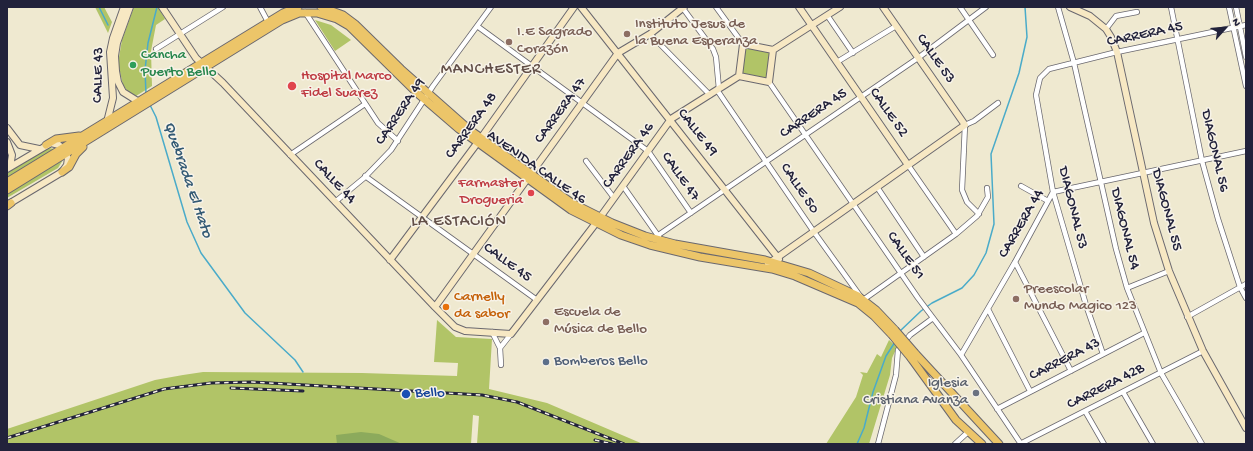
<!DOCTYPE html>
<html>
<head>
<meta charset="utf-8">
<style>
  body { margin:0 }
  #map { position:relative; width:1253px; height:451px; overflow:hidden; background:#efe9d0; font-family:"Gochi Hand",sans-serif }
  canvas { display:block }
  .frame { position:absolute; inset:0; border:8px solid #22223b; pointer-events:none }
  .north { position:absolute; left:1205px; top:8px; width:40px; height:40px; -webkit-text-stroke:3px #f7f3e8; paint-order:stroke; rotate:63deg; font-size:11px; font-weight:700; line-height:16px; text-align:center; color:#22223b }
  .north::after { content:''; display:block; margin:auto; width:14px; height:18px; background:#22223b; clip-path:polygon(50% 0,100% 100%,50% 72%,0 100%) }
</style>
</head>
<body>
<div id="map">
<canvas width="1253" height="451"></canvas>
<div class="frame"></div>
<div class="north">N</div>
</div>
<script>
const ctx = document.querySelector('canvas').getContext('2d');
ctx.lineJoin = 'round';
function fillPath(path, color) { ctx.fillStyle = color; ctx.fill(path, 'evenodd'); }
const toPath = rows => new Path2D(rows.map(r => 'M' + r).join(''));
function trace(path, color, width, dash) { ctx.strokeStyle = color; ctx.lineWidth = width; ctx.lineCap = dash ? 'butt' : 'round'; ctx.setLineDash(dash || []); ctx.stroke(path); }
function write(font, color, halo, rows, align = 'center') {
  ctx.font = font + ' "Gochi Hand",sans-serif'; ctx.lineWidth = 3; ctx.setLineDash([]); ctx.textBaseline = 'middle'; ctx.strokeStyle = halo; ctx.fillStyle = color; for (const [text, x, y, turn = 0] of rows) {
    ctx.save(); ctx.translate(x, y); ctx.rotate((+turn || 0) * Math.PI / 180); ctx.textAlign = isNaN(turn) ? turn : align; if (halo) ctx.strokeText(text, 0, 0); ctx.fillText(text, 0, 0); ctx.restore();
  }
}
fillPath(toPath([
  [95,7,104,7,112,22,108,33],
  [134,7,158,7,165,19,156,25,151,51,152,86,136,96,128,92,123,85,118,63,122,40],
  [315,20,331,25,351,40,335,51],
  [744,47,771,52,767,80,741,74],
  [48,148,56,149,7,179,7,173],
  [63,160,58,168,7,198,7,194],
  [437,320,456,337,492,339,489,389,547,403,643,444,477,444,479,416,473,415,471,444,7,444,7,429,155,380,183,375,203,372,362,373,457,376,458,363,434,362],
  [889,340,897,347,892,358,890,375,869,444,826,444,856,397,863,375,860,372,867,373,877,354,881,357]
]), '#b1c467');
fillPath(toPath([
  [361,432,379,434,402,444,337,444,336,435]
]), '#8caa5c');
trace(toPath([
  [99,7,108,25],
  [146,94,145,70,148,43,157,7],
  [150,105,156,117,187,222,201,253,245,313,295,360,303,372],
  [900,331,921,311,932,303,962,288,974,275,986,253,994,224,991,154,1019,73,1027,37,1025,7],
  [857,444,864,428,873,392,886,356,895,342]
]), '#4aabc9', 1.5);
const street = toPath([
  [260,7,268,22],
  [682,7,713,49,716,57,719,89],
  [716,7,743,44],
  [960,7,993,55],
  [1058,7,1074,63,1116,249,1127,288,1161,373,1202,444],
  [1171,7,1202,161,1218,219,1240,287,1246,298],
  [1229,7,1246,86],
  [1236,7,1246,57],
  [305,12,378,123,398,141],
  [827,15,853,53],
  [477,26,648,151,691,213],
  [1106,29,1116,16,1137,12],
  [650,34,710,95],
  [156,49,223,7],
  [837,62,896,26],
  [769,82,918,298,961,355,1021,444],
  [717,90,814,232,863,300,956,234,977,216,988,197,987,188],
  [290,155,365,104],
  [586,161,614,198],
  [908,165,956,234],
  [365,176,537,300],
  [623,186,659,237],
  [1021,186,1048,201],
  [877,187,924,257],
  [335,202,364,178,391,150,433,86,491,7],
  [979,214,967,202,962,190,965,125,974,121,998,103],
  [654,238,918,58,986,7],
  [1015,262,1071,371],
  [1127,288,1169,271],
  [988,309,1030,391],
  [1187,317,1246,284],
  [492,332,500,348,501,365],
  [500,348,511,334],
  [1103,354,1086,305,1053,192,1036,95,1040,78,1049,69,1117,52,1246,25],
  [961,355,1015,262,1053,192,1246,151],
  [1123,392,1153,444],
  [997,409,1144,333],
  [1085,411,1104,444],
  [878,444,896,375,898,350,910,335,933,318],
  [955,444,968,432],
  [1020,444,1203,351]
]);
const secondary = toPath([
  [130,7,117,43,115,56,116,71,118,82,123,92,139,102],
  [162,7,196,58,223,83,435,307,455,327,465,331,511,334,596,223,671,119,739,76],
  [581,7,779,259],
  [799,7,908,165],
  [1070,7,1090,16,1106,29,1111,37,1117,52,1154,223,1169,271,1203,351,1246,428],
  [743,44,773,50,769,82,739,76,743,44],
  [773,50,840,7],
  [107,122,113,98,110,52,113,38,124,7],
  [7,128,20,145,39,149],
  [7,142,12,155,10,167],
  [7,169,51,143,59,145,68,158,67,165,62,172,7,205],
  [390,260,481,138,574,7],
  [768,264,965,125,883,7],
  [435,307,618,53,650,34,684,7]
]);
const primary = toPath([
  [321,7,343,15,355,24,401,69,470,130,572,203,612,223,645,236,675,244,765,260,809,273,858,296,876,310,895,330],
  [46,145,56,139,79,136],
  [62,172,69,167,76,154,83,147],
  [7,182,283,13,298,7],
  [7,190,282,20,299,13,317,13,337,19,349,26,416,92,459,129,571,210,621,235,650,245,700,257,772,269,795,276,858,303,874,316,892,335],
  [7,206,11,203],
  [915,353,999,444],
  [911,358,956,420,982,444]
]);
trace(street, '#6a686f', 6);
trace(secondary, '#6a686f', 8);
trace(primary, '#6a686f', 9);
trace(street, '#fff', 4.5);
trace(secondary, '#f7e8c3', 6);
trace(primary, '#ecc569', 7);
const rail = toPath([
  [231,388,303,391],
  [7,438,164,389,211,383,252,382,482,395,517,402,624,444],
  [595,440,612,444]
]);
trace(rail, '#22223b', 3);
trace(rail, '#f7f3e8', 1.5, [4.5]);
const primaryBridge = toPath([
  [895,330,915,353],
  [892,335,911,358]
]);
trace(primaryBridge, '#6a686f', 9, []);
trace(primaryBridge, '#ecc569', 7);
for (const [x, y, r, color] of [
  [627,34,4,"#8d6e63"],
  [509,42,4,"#8d6e63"],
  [133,65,4,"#2e9e5b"],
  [292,86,5,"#e0444e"],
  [531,193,4,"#e0444e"],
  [1016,299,4,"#8d6e63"],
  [446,307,4,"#e8710a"],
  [546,322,4,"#8d6e63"],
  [546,362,4,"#5c6f8a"],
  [976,393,4,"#6b7280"],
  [406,394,5,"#1a4fb4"]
]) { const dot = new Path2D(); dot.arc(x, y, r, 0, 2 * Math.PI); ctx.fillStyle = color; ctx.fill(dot); trace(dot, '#f7f3e8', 1.5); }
write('15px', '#785e54', '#f7f3e8', [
  ["Instituto Jesus de",635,25],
  ["la Buena Esperanza",635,42],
  ["I.E Sagrado",517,33],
  ["Corazón",517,50],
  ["Preescolar",1024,290],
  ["Mundo Magico 123",1024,307],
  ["Escuela de",554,313],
  ["Música de Bello",554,330]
], 'left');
write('15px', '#22223b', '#f7f3e8', [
  ["CARRERA 45",1145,35,-12],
  ["CALLE 53",935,59,55],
  ["CALLE 43",99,75,-89],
  ["CARRERA 47",561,111,-54],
  ["CARRERA 49",401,112,-56],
  ["CALLE 52",888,113,55],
  ["CARRERA 45",814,114,-34],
  ["CARRERA 48",472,126,-54],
  ["CALLE 49",697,133,52],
  ["DIAGONAL 56",1214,151,77],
  ["CARRERA 46",629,156,-54],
  ["AVENIDA CALLE 46",536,168,35],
  ["CALLE 47",680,177,55],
  ["CALLE 44",334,182,47],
  ["CALLE 50",799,189,56],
  ["DIAGONAL 53",1072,208,76],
  ["DIAGONAL 55",1166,210,75],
  ["CARRERA 44",1022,224,-60],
  ["DIAGONAL 54",1124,229,76],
  ["CALLE 51",905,256,55],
  ["CALLE 45",507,263,36],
  ["CARRERA 43",1065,360,-27],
  ["CARRERA 42B",1106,387,-27]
]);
write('15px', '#27864d', '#f7f3e8', [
  ["Cancha",141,56],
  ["Puerto Bello",141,73]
], 'left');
write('15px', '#be3a42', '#f7f3e8', [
  ["Hospital Marco",301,77],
  ["Fidel Suarez",301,94],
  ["Farmaster",523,184,"right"],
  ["Drogueria",523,201,"right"]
], 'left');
write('15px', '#c56008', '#f7f3e8', [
  ["Carnelly",454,298],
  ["da sabor",454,315]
], 'left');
write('15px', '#4e5e75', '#f7f3e8', [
  ["Bomberos Bello",554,362]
], 'left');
write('15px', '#5b616d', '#f7f3e8', [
  ["Iglesia",968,384],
  ["Cristiana Avanza",968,401]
], 'right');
write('15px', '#164399', '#f7f3e8', [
  ["Bello",415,394]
], 'left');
ctx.letterSpacing = '1px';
write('16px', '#614e47', '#f7f3e8', [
  ["MANCHESTER",491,71],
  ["LA ESTACIÓN",459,223]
]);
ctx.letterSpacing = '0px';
write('italic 16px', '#325974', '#f7f3e8', [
  ["Quebrada El Hato",187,180,71]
]);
</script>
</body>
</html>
